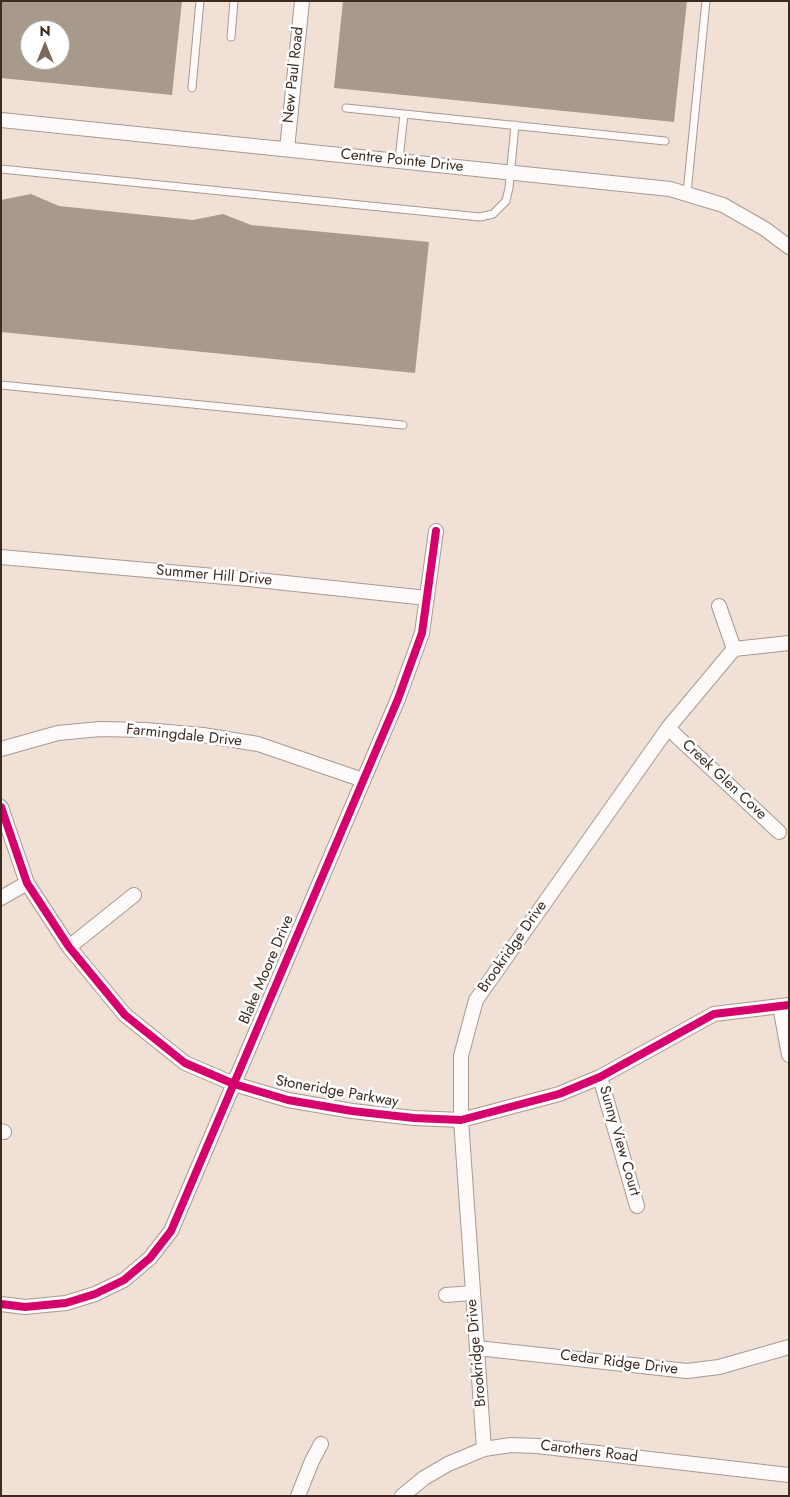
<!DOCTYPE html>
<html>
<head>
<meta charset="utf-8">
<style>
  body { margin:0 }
  #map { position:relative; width:790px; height:1497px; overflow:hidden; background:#f0e0d6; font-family:Jost,sans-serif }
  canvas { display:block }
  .frame { position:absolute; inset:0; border:2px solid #3d2b1f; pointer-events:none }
  .north { position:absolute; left:20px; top:20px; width:50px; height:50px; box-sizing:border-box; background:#fff; border:1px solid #b1aaa5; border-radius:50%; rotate:0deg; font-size:14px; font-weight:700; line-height:20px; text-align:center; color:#3d2b1f }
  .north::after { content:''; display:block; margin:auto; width:18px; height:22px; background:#7c6a5f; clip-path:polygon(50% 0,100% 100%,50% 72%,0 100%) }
</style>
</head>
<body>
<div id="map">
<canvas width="790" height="1497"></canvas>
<div class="frame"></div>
<div class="north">N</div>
</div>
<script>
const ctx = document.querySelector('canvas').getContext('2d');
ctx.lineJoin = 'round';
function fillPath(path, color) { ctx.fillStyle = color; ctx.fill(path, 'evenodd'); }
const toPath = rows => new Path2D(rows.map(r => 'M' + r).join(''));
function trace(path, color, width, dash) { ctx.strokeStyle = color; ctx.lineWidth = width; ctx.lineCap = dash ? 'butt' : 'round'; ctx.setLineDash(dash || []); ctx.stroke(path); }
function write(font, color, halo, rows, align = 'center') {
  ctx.font = font + ' Jost,sans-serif'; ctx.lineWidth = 5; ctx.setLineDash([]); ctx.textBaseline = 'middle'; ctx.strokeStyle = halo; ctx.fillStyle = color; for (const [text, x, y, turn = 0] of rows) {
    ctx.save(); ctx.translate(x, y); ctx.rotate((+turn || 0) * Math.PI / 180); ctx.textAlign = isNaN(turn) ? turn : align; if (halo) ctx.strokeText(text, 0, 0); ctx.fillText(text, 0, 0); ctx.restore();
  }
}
fillPath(toPath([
  [1,1,182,1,172,95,1,78],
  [30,30,60,30,60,60,30,60],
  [343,1,687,1,674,122,334,88],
  [31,194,59,206,193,220,223,214,251,225,429,242,415,373,1,332,1,200]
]), '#a79a8d');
const lane = toPath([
  [231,37,234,1],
  [192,88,200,1],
  [346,108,665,141],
  [399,160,404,114],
  [1,169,480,217,493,214,506,201,509,188,515,125],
  [687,193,706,1],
  [1,385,403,425]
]);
const street = toPath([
  [1,120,670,189,723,205,765,229,789,247],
  [287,149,302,1],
  [1,557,248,579,427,598],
  [719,606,734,649],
  [668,728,779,832],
  [1,749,58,733,100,729,145,730,203,735,258,744,363,780],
  [1,807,27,883,69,947,125,1015,185,1063,234,1084,288,1100,352,1111,414,1118,461,1120,559,1094,600,1077,714,1014,789,1005],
  [1,898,27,883],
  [69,947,134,895],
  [780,1006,789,1055],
  [600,1077,637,1206],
  [1,1131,4,1132],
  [446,1295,472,1293],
  [1,1304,25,1307,66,1303,95,1294,124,1280,150,1258,171,1231,398,699,422,633,436,531],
  [477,1348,687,1371,719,1367,789,1347],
  [484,1449,461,1120,461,1056,476,1000,668,728,734,649,789,643],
  [298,1496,312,1461,321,1444],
  [402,1496,424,1478,448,1464,484,1449,511,1445,537,1446,789,1475]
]);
trace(lane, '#a99a90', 9);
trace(street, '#a99a90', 16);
trace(lane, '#fdfaf9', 7);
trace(street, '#fdfaf9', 14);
trace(toPath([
  [1,807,27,883,69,947,125,1015,185,1063,234,1084,288,1100,352,1111,414,1118,461,1120,559,1094,600,1077,714,1014,789,1005],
  [1,1304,25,1307,66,1303,95,1294,124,1280,150,1258,171,1231,398,699,422,633,436,531]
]), '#d6006c', 8);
write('15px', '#3d2b1f', '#fff', [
  ["New Paul Road",294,75,-84],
  ["Centre Pointe Drive",402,161,6],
  ["Summer Hill Drive",214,576,5],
  ["Farmingdale Drive",184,736,6],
  ["Creek Glen Cove",724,780,43],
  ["Brookridge Drive",513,947,-55],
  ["Blake Moore Drive",267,970,-67],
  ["Stoneridge Parkway",337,1092,10],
  ["Sunny View Court",619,1141,74],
  ["Brookridge Drive",477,1353,-95],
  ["Cedar Ridge Drive",619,1363,7],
  ["Carothers Road",589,1452,7]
]);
</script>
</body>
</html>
